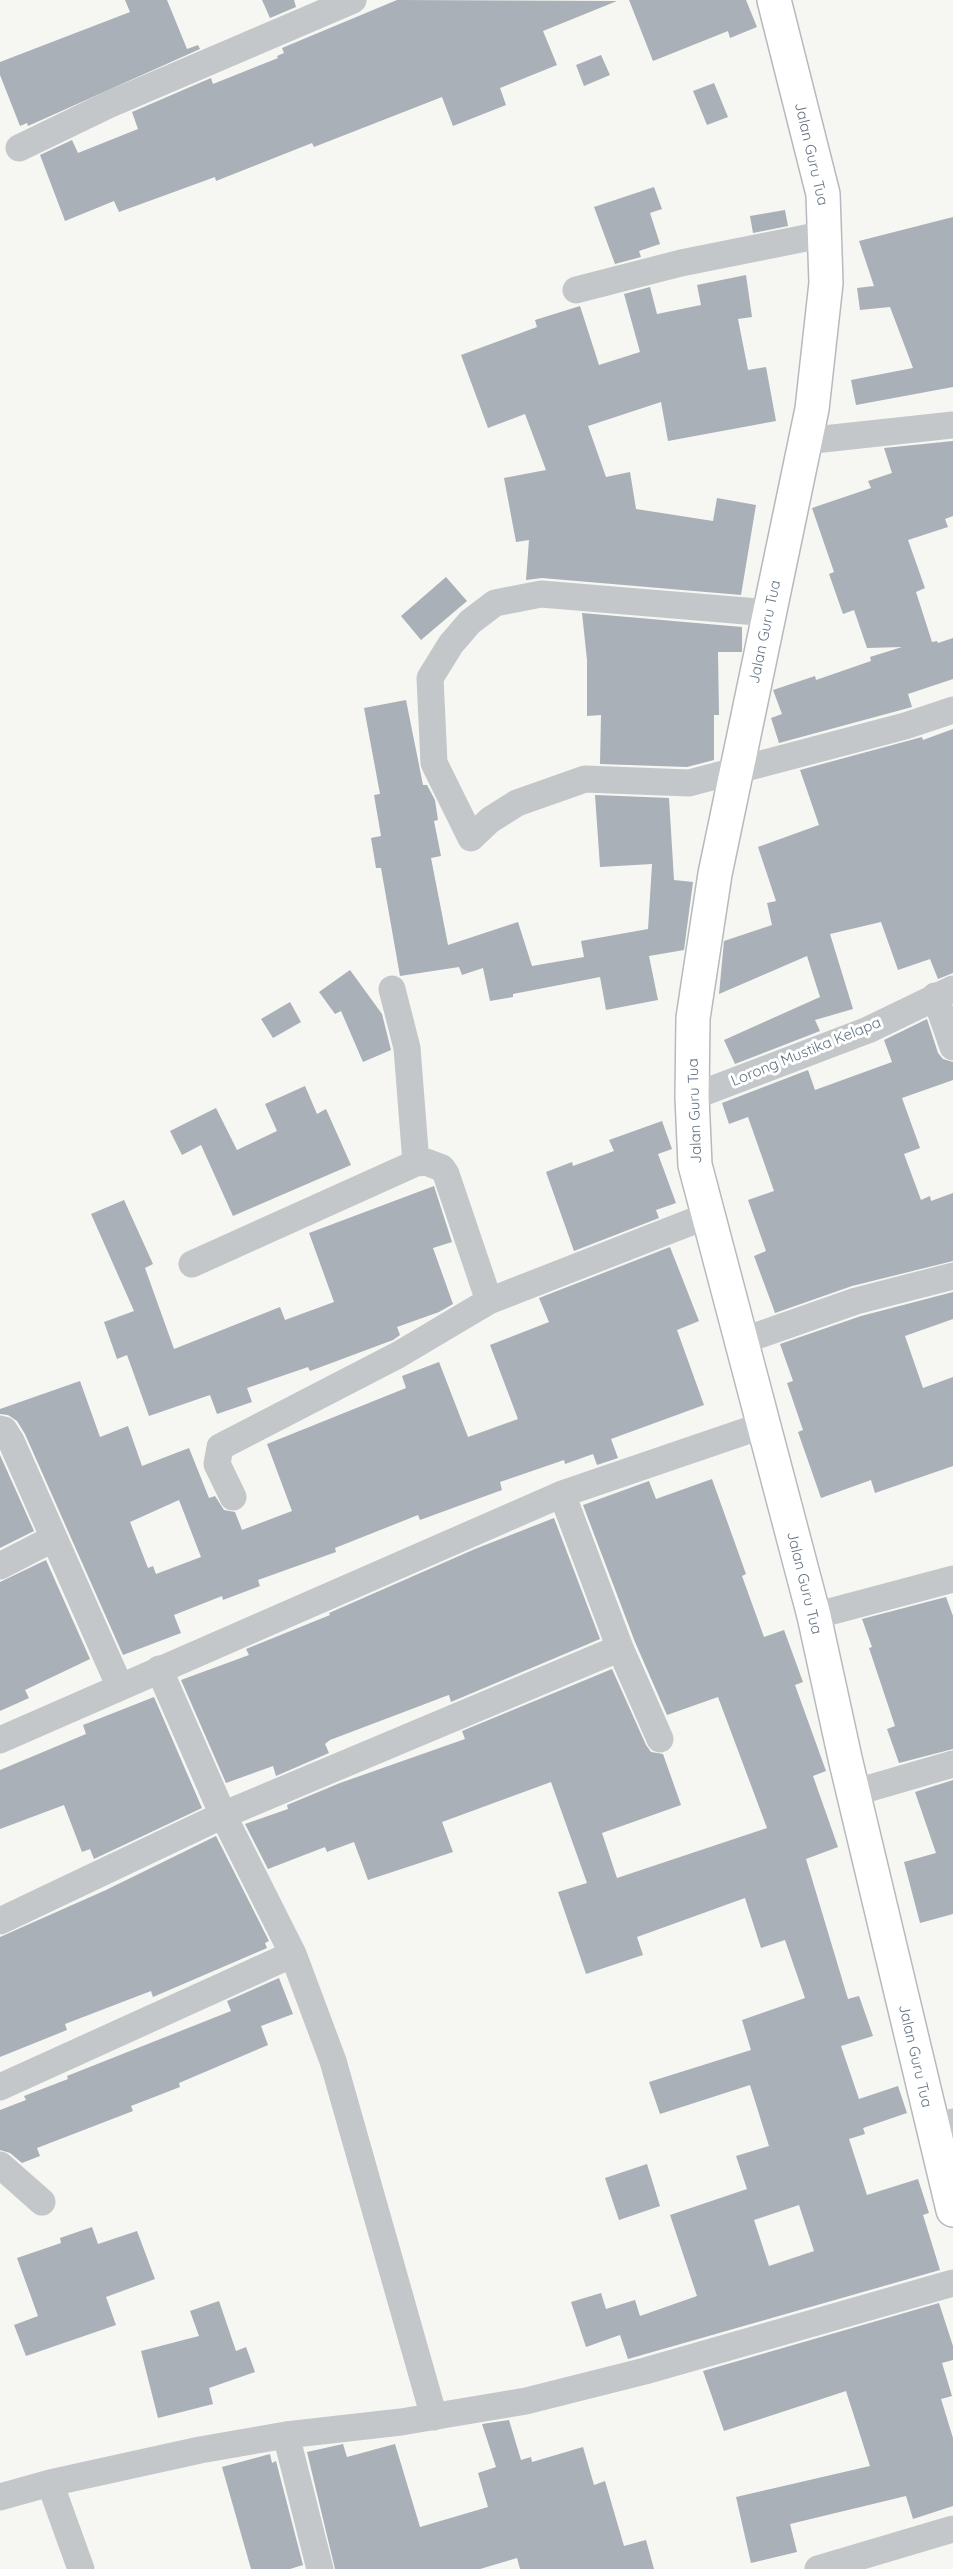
<!DOCTYPE html>
<html>
<head>
<meta charset="utf-8">
<style>
  body { margin:0 }
  canvas { display:block; background:#f6f6f2 }
</style>
</head>
<body>
<canvas width="953" height="2569"></canvas>
<script>
const ctx = document.querySelector('canvas').getContext('2d');
ctx.lineJoin = 'round';
function fillPath(path, color) { ctx.fillStyle = color; ctx.fill(path, 'evenodd'); }
const toPath = rows => new Path2D(rows.map(r => 'M' + r).join(''));
function trace(path, color, width, dash) { ctx.strokeStyle = color; ctx.lineWidth = width; ctx.lineCap = dash ? 'butt' : 'round'; ctx.setLineDash(dash || []); ctx.stroke(path); }
function write(font, color, halo, rows, align = 'center') {
  ctx.font = font + ' Quicksand,sans-serif'; ctx.lineWidth = 6; ctx.setLineDash([]); ctx.textBaseline = 'middle'; ctx.strokeStyle = halo; ctx.fillStyle = color; for (const [text, x, y, turn = 0] of rows) {
    ctx.save(); ctx.translate(x, y); ctx.rotate((+turn || 0) * Math.PI / 180); ctx.textAlign = isNaN(turn) ? turn : align; if (halo) ctx.strokeText(text, 0, 0); ctx.fillText(text, 0, 0); ctx.restore();
  }
}
fillPath(toPath([
  [125,0,167,0,187,49,198,45,200,49,28,126,27,123,20,126,0,75,0,62,130,12],
  [262,0,294,0,296,7,270,18],
  [397,0,617,1,543,31,557,65,500,88,506,105,453,126,442,97,314,147,312,143,216,181,215,177,119,212,114,201,65,221,40,155,72,140,78,153,138,129,132,112,211,78,213,84,278,58,277,56,284,53,282,48],
  [629,0,746,0,757,27,730,38,728,31,653,61],
  [601,55,610,75,584,86,576,65],
  [714,83,728,117,707,125,693,91],
  [654,187,662,209,650,213,660,244,639,251,641,257,615,264,594,207],
  [785,210,788,226,753,233,750,216],
  [953,217,953,387,856,405,851,380,913,368,890,307,860,310,857,288,874,286,859,241],
  [746,275,752,317,738,319,748,370,766,367,776,421,668,441,661,402,588,426,606,477,630,472,636,509,713,521,717,498,756,505,741,595,542,578,526,580,529,540,516,542,504,478,546,470,525,414,488,428,461,355,537,327,535,320,580,306,599,365,640,352,624,294,650,287,657,314,701,305,697,285],
  [953,441,953,516,945,519,948,527,908,540,925,588,916,592,932,642,937,641,938,643,953,638,953,679,908,694,912,707,779,743,771,718,782,714,773,690,815,676,816,680,871,661,870,657,902,647,867,648,854,610,843,614,829,574,834,572,812,508,871,488,868,481,892,473,884,448],
  [446,577,467,601,421,640,401,616],
  [582,613,742,627,742,652,718,652,719,715,714,715,714,760,687,767,600,764,601,715,587,716,587,660],
  [406,700,423,785,427,785,435,800,438,820,434,821,441,856,431,858,448,945,518,922,532,966,584,957,581,941,648,929,652,864,600,867,595,795,669,798,674,880,693,882,684,950,649,956,658,1000,606,1010,600,977,513,994,513,997,490,1001,483,968,462,975,459,967,400,976,381,868,376,868,371,838,381,836,374,795,380,794,364,708],
  [953,729,953,973,938,979,930,959,898,970,881,922,830,934,853,1009,815,1020,820,1031,735,1064,724,1040,820,997,807,956,719,994,724,941,772,925,767,903,776,901,758,847,819,825,800,770,922,737,923,740],
  [350,970,382,1014,391,1050,363,1062,341,1011,335,1014,319,992],
  [290,1002,301,1022,273,1038,261,1019],
  [927,1019,938,1053,943,1059,953,1062,953,1080,902,1098,920,1148,904,1154,921,1200,930,1196,931,1201,953,1193,953,1261,852,1286,775,1313,754,1256,766,1251,748,1200,774,1191,748,1117,729,1124,722,1103,808,1070,815,1090,892,1062,884,1040],
  [305,1086,317,1114,326,1109,351,1165,233,1216,201,1145,182,1155,170,1131,216,1108,237,1150,277,1131,265,1104],
  [662,1121,672,1149,658,1154,676,1203,656,1210,659,1218,574,1251,546,1172,572,1162,573,1166,614,1151,609,1140],
  [434,1186,452,1242,433,1248,453,1304,439,1312,397,1327,400,1335,393,1340,310,1371,308,1367,247,1388,252,1402,217,1414,210,1395,149,1416,127,1355,117,1359,104,1322,134,1311,91,1214,124,1200,153,1264,145,1268,174,1349,280,1307,285,1320,334,1302,309,1233],
  [670,1247,699,1321,677,1330,704,1405,611,1439,618,1458,597,1465,593,1454,565,1464,564,1460,500,1482,502,1490,420,1520,418,1515,335,1548,336,1552,258,1580,260,1586,223,1600,222,1596,174,1615,181,1633,123,1655,25,1434,17,1421,8,1415,0,1414,0,1409,80,1381,100,1437,128,1426,142,1466,189,1448,209,1498,215,1496,224,1510,235,1512,242,1530,292,1511,267,1444,406,1388,402,1376,439,1362,468,1437,518,1419,490,1345,549,1322,539,1298],
  [179,1500,201,1557,156,1574,153,1566,148,1568,130,1522],
  [953,1292,953,1319,905,1336,923,1388,953,1377,953,1466,875,1493,871,1480,821,1498,798,1432,803,1430,787,1383,793,1381,780,1344,861,1316],
  [0,1455,34,1531,0,1548],
  [712,1479,746,1574,742,1576,764,1637,784,1630,803,1682,795,1685,826,1771,813,1776,838,1847,806,1859,848,1999,859,1996,873,2036,841,2046,859,2099,898,2086,907,2113,863,2128,865,2134,849,2139,867,2195,918,2179,929,2213,923,2215,940,2270,628,2359,620,2335,586,2347,571,2302,601,2293,606,2309,635,2300,640,2316,697,2296,670,2215,747,2189,736,2156,769,2146,750,2085,660,2114,649,2082,751,2050,742,2020,805,1998,785,1940,761,1948,745,1898,637,1937,643,1955,586,1974,558,1892,587,1883,551,1782,442,1822,453,1852,368,1880,354,1842,327,1852,325,1847,268,1869,245,1824,288,1809,287,1805,340,1783,465,1739,462,1731,612,1669,646,1745,651,1752,663,1754,681,1805,602,1833,617,1878,767,1828,718,1697,667,1715,635,1642,583,1505,649,1481,656,1499],
  [799,2205,814,2251,769,2266,754,2220],
  [554,1518,600,1639,451,1702,449,1695,446,1696,330,1740,325,1744,329,1753,276,1776,273,1766,226,1783,181,1680,249,1655,246,1649,330,1615,329,1613,475,1549],
  [46,1560,90,1659,25,1690,29,1698,0,1711,0,1582],
  [946,1597,953,1616,953,1749,899,1763,887,1729,895,1726,869,1648,872,1647,862,1619],
  [154,1697,202,1808,94,1859,90,1849,82,1852,64,1805,0,1829,0,1770,86,1734,83,1725],
  [953,1780,953,1914,920,1923,904,1862,936,1853,915,1792],
  [216,1836,269,1941,265,1943,267,1948,153,1997,151,1991,65,2024,67,2030,0,2057,0,1937,106,1890],
  [279,1978,293,2014,261,2026,268,2045,179,2083,180,2087,131,2106,133,2111,37,2148,40,2156,22,2163,10,2153,0,2150,0,2110,26,2100,24,2096,68,2079,67,2076,231,2011,227,2001],
  [647,2164,660,2206,619,2220,605,2178],
  [92,2227,98,2244,137,2231,155,2279,106,2297,116,2325,26,2356,14,2325,38,2316,17,2258,61,2243,60,2238],
  [219,2301,236,2351,246,2347,255,2372,209,2388,213,2404,158,2418,141,2351,199,2336,190,2311],
  [939,2303,953,2346,953,2360,942,2363,952,2396,941,2399,953,2438,953,2506,913,2519,906,2496,790,2524,797,2552,751,2563,736,2497,870,2466,846,2391,724,2431,703,2371],
  [509,2420,521,2460,531,2457,532,2462,583,2447,594,2485,605,2481,624,2546,646,2540,654,2569,520,2569,517,2558,480,2569,335,2569,307,2452,343,2444,347,2457,395,2444,420,2527,488,2507,478,2473,496,2467,482,2424],
  [270,2454,272,2463,276,2461,303,2565,290,2569,251,2569,222,2467]
]), '#a9b0b7');
const major = toPath([
  [774,0,823,194,826,283,812,409,715,874,693,1018,692,1097,695,1165,814,1616,845,1758,953,2210]
]);
trace(major, '#b6babe', 36);
trace(toPath([
  [19,148,108,105,353,0],
  [576,290,681,263,826,234],
  [805,441,953,425],
  [770,613,541,594,495,603,470,622,451,644,430,678,434,763,471,838,490,820,517,803,585,779,689,783,905,726,953,710],
  [392,989,407,1048,416,1163],
  [935,996,953,1047],
  [692,1097,868,1030,953,989],
  [192,1264,416,1163,426,1162,442,1168,446,1174,489,1301],
  [742,1341,856,1301,953,1276],
  [0,1429,4,1430,11,1441,120,1687],
  [562,1494,620,1648,660,1739],
  [233,1497,217,1464,220,1447,398,1355,489,1301,709,1215],
  [0,1566,54,1538],
  [814,1616,953,1579],
  [159,1669,223,1815,293,1954,333,2061,434,2417],
  [0,1740,562,1494,764,1425],
  [853,1793,953,1764],
  [0,1921,223,1815,620,1648],
  [0,2087,293,1954],
  [932,2129,953,2122],
  [0,2165,42,2202],
  [286,2435,320,2569],
  [50,2483,81,2569],
  [0,2497,50,2483,200,2450,286,2435,401,2422,526,2401,645,2371,953,2283],
  [818,2569,953,2529]
]), '#c3c7ca', 27);
trace(major, '#fff', 33);
write('15px', '#657483', '#fff', [
  ["Jalan Guru Tua",811,154,77],
  ["Jalan Guru Tua",765,632,-78],
  ["Lorong Mustika Kelapa",806,1052,-22],
  ["Jalan Guru Tua",695,1111,-92],
  ["Jalan Guru Tua",804,1583,76],
  ["Jalan Guru Tua",915,2056,77]
]);
</script>
</body>
</html>
